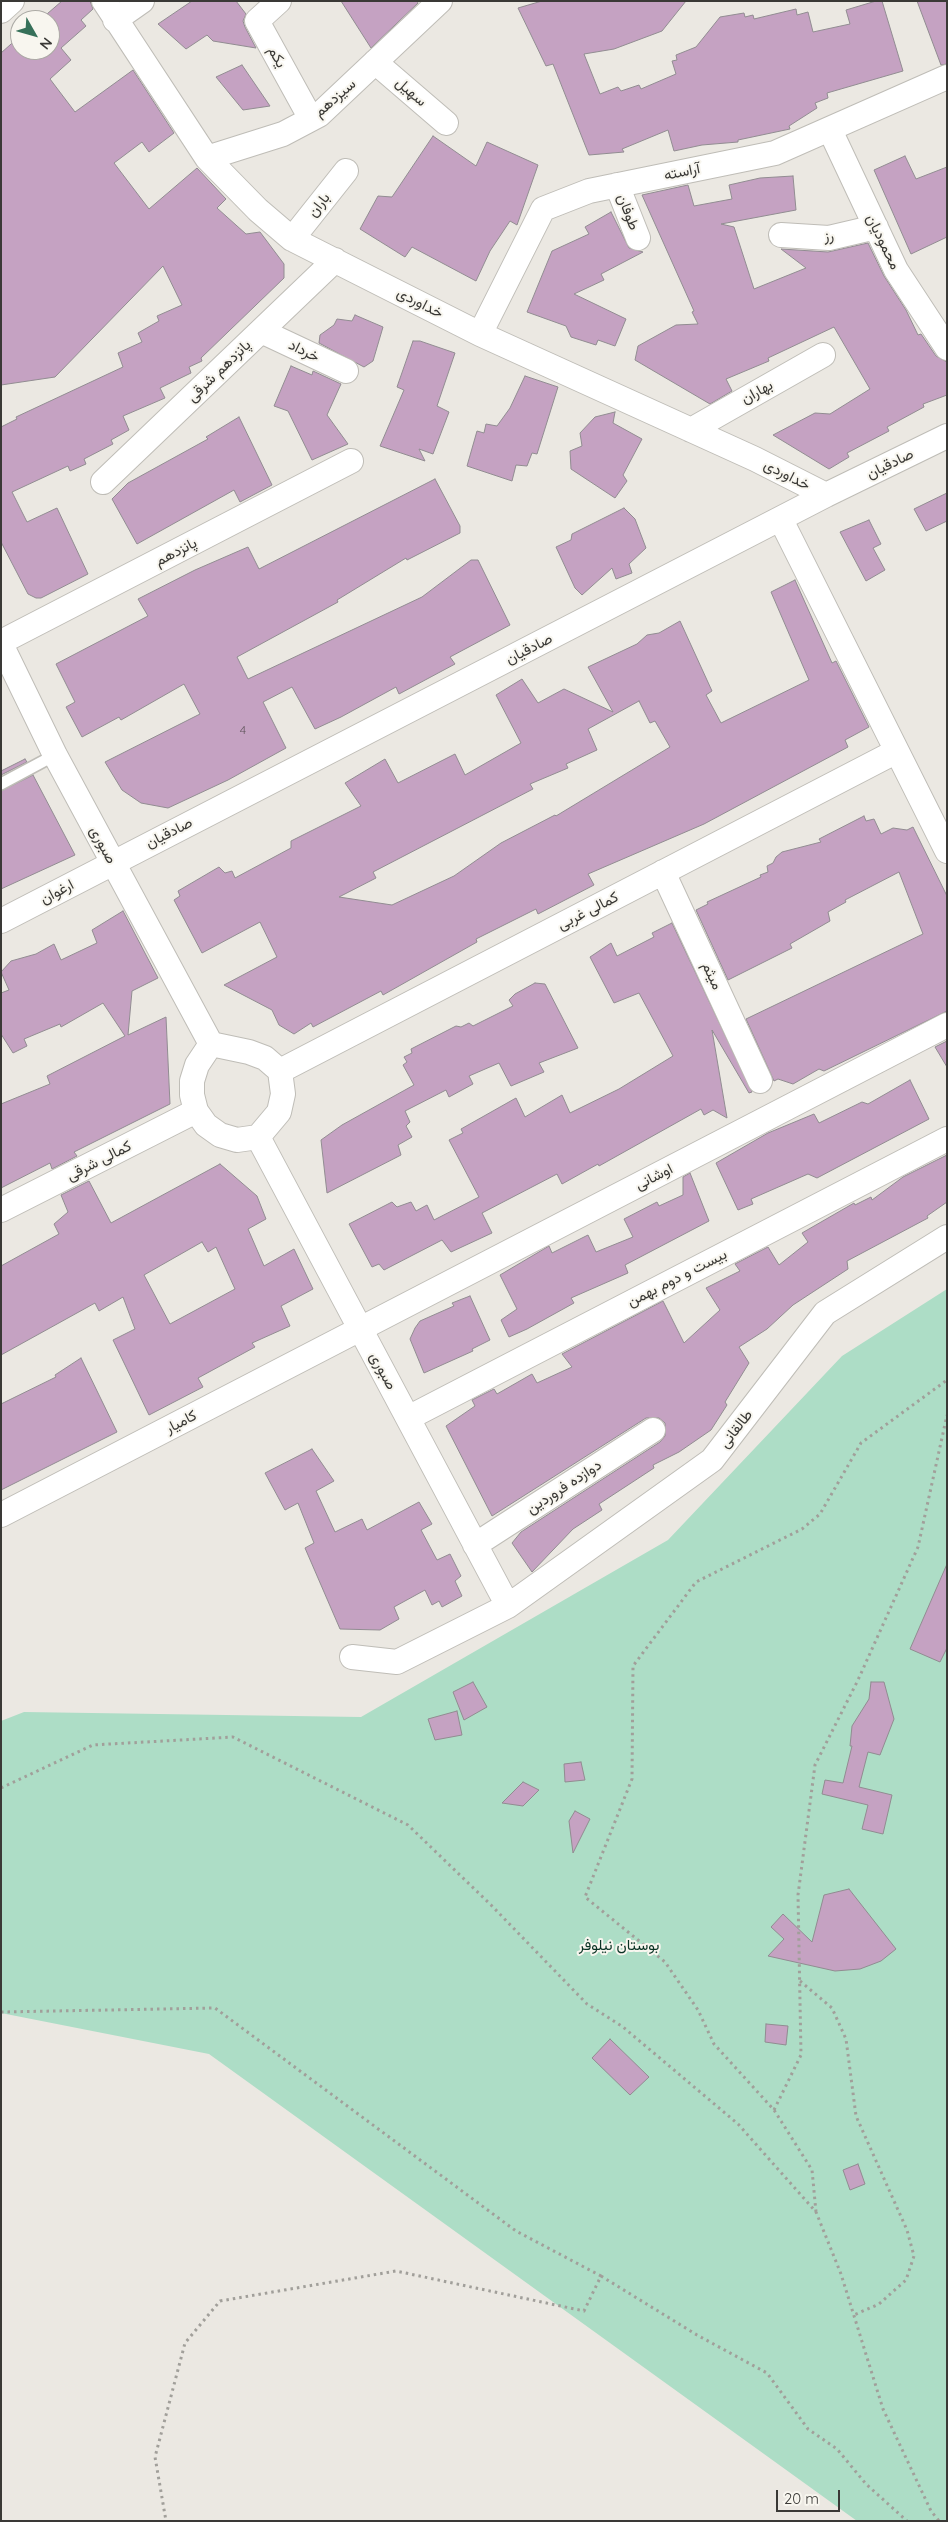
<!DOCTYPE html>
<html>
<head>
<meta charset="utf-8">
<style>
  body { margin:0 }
  #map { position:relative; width:948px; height:2522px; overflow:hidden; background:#ebe8e2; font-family:Quicksand,sans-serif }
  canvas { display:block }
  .frame { position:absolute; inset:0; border:2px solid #3a3936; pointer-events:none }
  .north { position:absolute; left:10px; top:10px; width:50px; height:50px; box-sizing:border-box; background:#f8f6ef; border:1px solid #acaaa5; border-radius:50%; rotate:128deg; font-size:14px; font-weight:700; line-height:20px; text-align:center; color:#3a3936 }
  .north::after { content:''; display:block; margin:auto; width:18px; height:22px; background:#367059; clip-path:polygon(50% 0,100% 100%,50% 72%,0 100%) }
  .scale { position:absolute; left:776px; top:2490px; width:64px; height:22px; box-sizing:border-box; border:2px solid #3a3936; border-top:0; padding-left:6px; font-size:15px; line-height:18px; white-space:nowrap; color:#3a3936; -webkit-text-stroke:4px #f8f6ef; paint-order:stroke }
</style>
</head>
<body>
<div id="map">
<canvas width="948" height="2522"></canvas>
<div class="frame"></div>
<div class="north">N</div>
<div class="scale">20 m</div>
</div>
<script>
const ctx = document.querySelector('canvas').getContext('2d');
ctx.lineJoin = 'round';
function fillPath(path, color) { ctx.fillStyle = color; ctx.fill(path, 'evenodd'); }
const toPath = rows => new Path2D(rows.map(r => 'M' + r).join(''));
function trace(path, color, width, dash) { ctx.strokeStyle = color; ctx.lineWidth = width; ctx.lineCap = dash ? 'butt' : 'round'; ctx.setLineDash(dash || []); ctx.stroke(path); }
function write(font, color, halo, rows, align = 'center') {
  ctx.font = font + ' Quicksand,Vazirmatn,sans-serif'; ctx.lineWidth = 4; ctx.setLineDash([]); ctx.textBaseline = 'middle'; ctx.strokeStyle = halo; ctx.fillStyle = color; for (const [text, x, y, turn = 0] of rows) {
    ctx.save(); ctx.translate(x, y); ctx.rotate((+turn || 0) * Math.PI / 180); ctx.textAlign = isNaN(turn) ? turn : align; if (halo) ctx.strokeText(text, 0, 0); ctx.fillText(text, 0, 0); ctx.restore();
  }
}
fillPath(toPath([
  [947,1289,947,2521,857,2521,209,2054,1,2013,1,1721,24,1712,361,1717,668,1540,842,1356]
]), '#adddc6');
const building = toPath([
  [62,1,90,1,93,9,81,20,86,26,61,48,71,60,50,79,75,112,133,70,174,133,149,152,142,142,114,163,149,209,197,168,226,199,217,208,246,234,260,232,284,264,284,278,201,358,202,361,189,367,191,373,160,388,165,398,123,416,129,430,111,440,113,444,84,459,86,464,70,471,68,466,12,492,27,522,57,508,88,574,41,598,36,598,28,594,1,542,1,427,17,419,16,417,123,367,118,353,142,342,138,333,159,321,157,316,182,305,163,266,55,377,1,385,1,53,20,36,20,50,50,50,50,20,40,20,62,1],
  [192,1,236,1,246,14,243,21,245,27,256,48,213,41,207,35,186,49,158,24,192,1],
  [341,1,417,1,418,3,371,48,341,1],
  [542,1,686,1,662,31,614,49,584,54,600,94,618,87,621,91,639,85,641,89,676,74,672,61,677,60,676,55,696,47,720,17,744,13,745,17,753,15,754,19,796,9,797,15,808,12,813,32,850,24,846,10,876,1,882,1,903,71,827,93,828,98,815,103,817,108,789,126,790,129,738,140,738,142,702,145,674,151,668,130,622,149,624,152,589,155,553,64,546,66,518,8,542,1],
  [917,1,947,1,947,64,941,65,917,1],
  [242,65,270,106,243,110,216,77,242,65],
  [433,136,476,166,487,142,538,165,517,225,510,221,490,251,476,281,412,247,405,257,360,229,378,196,392,197,433,136],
  [905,156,916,179,947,167,947,237,911,254,874,170,905,156],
  [793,176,796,210,721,224,734,227,754,289,806,268,781,249,828,252,868,243,884,276,906,310,918,335,921,334,936,356,947,362,947,395,923,404,924,407,887,427,889,431,847,453,849,457,829,469,773,435,815,413,830,414,870,389,834,327,768,358,769,361,726,379,732,391,710,404,635,360,638,346,676,325,698,324,692,312,694,311,642,195,688,185,694,206,732,199,729,185,760,178,793,176],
  [611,212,629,248,643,252,601,274,604,280,574,294,626,319,615,346,598,340,596,345,571,337,566,326,527,312,552,251,589,234,585,227,611,212],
  [355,315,383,327,373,361,364,367,319,343,320,335,334,325,337,319,352,321,355,315],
  [413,341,420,341,455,353,437,406,449,412,433,454,419,449,425,461,380,446,404,390,397,387,413,341],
  [291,366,312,375,313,371,341,384,327,415,348,444,312,460,288,411,274,406,291,366],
  [525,376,558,387,537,454,532,453,527,466,516,465,512,481,467,466,477,431,484,433,486,424,497,426,510,408,525,376],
  [615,412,613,423,642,439,623,475,627,481,615,498,571,469,570,451,582,446,580,433,595,417,615,412],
  [239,417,272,485,240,502,234,490,137,544,112,499,128,483,208,439,206,437,239,417],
  [435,479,460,526,460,533,407,560,406,558,337,600,338,602,237,657,248,679,422,597,471,560,478,560,510,625,450,657,455,664,399,694,396,687,341,717,315,729,292,687,263,702,286,748,228,780,168,808,141,803,122,790,105,762,200,714,184,684,121,720,119,717,82,737,66,707,75,702,56,664,148,616,138,599,195,570,248,547,259,569,435,479],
  [947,493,947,521,926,531,914,509,947,493],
  [624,508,635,519,646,548,629,564,632,573,616,579,612,568,582,595,575,588,556,547,571,540,572,534,624,508],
  [869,520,881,544,873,548,885,570,866,581,840,532,869,520],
  [795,580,832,663,836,661,869,727,845,740,848,747,704,824,588,874,594,885,538,914,536,909,476,939,477,942,383,995,381,991,313,1027,311,1023,294,1034,279,1025,272,1010,224,985,277,957,260,922,202,953,174,900,180,896,178,891,219,867,225,873,232,871,235,878,291,848,291,841,361,806,345,783,385,759,398,783,455,754,465,775,521,743,496,695,522,679,538,703,564,689,613,712,588,667,637,644,647,635,659,633,680,621,712,691,706,695,721,723,809,680,771,592,795,580],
  [639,701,650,723,655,721,670,747,556,816,555,815,501,843,454,876,392,905,339,897,376,878,373,872,533,789,530,784,568,768,566,764,597,750,588,729,639,701],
  [25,759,27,762,1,775,1,771,25,759],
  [33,775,75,855,1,889,1,791,33,775],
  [864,816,866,821,874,819,881,834,893,828,907,830,913,827,947,896,947,1011,824,1071,819,1069,793,1084,778,1079,774,1081,746,1019,923,934,899,872,845,900,846,902,828,912,830,921,790,944,792,948,728,980,696,910,708,904,707,902,761,877,760,875,768,872,767,866,773,863,776,857,782,852,821,842,819,839,864,816],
  [123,911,158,978,132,991,128,1035,166,1017,170,1104,74,1152,77,1156,52,1169,50,1163,1,1188,1,1104,50,1084,47,1076,125,1036,103,1003,61,1027,60,1024,24,1039,27,1046,13,1053,1,1034,1,993,9,990,1,972,11,961,36,954,54,944,61,960,97,943,92,930,123,911],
  [672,923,752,1092,749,1093,712,1030,727,1118,713,1110,704,1115,701,1109,599,1166,598,1164,562,1184,557,1174,482,1213,492,1233,451,1252,442,1240,384,1270,379,1264,372,1267,349,1224,392,1202,397,1207,411,1202,416,1211,427,1205,434,1220,479,1197,449,1140,463,1133,461,1129,516,1098,525,1117,562,1095,570,1113,619,1089,673,1056,639,993,614,1003,590,957,611,943,617,956,654,937,652,933,672,923],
  [535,983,545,984,578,1048,539,1063,544,1072,511,1086,499,1063,469,1076,473,1084,449,1097,446,1090,405,1111,410,1122,406,1126,412,1137,398,1145,401,1155,327,1193,321,1140,342,1125,414,1085,403,1065,407,1062,404,1057,412,1053,411,1049,456,1026,461,1027,469,1023,473,1026,513,1006,509,1000,515,994,535,983],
  [947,1041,947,1067,935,1047,947,1041],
  [910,1080,929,1119,817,1178,808,1174,751,1199,753,1204,738,1210,716,1163,768,1133,814,1114,819,1123,862,1102,868,1104,910,1080],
  [947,1155,947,1202,927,1216,928,1218,847,1261,848,1269,793,1305,767,1329,739,1347,749,1363,725,1402,727,1405,711,1430,679,1452,653,1465,654,1468,599,1504,602,1510,573,1529,532,1572,512,1543,521,1532,660,1442,665,1436,665,1423,659,1418,646,1418,492,1516,446,1426,475,1406,472,1400,494,1389,497,1394,532,1374,537,1383,572,1367,562,1354,663,1301,684,1343,720,1310,706,1288,740,1271,735,1264,768,1247,779,1265,808,1242,802,1233,854,1203,855,1205,871,1197,872,1200,903,1177,947,1155],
  [220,1164,257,1196,266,1219,248,1229,264,1266,294,1249,313,1289,281,1306,290,1326,252,1343,255,1347,198,1378,203,1387,149,1415,113,1340,135,1329,123,1297,99,1311,95,1303,1,1355,1,1266,59,1234,54,1224,68,1212,61,1195,89,1181,111,1223,220,1164],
  [202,1242,208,1252,216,1247,235,1289,170,1324,144,1275,202,1242],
  [690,1173,709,1221,625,1265,628,1273,571,1298,574,1303,527,1329,509,1337,501,1320,517,1309,500,1275,549,1246,552,1253,588,1235,596,1252,633,1237,624,1219,657,1202,659,1206,683,1195,683,1177,690,1173],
  [470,1296,490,1340,472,1349,473,1351,424,1373,410,1339,415,1328,420,1321,454,1306,452,1303,470,1296],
  [81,1358,117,1432,1,1490,1,1404,56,1377,55,1375,81,1358],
  [312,1449,334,1481,316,1491,335,1532,362,1519,367,1530,419,1502,432,1524,421,1530,437,1560,450,1554,461,1576,455,1581,462,1596,442,1607,439,1601,432,1605,425,1590,394,1607,399,1619,380,1630,340,1629,305,1548,314,1543,298,1503,285,1510,265,1473,312,1449],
  [947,1564,947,1648,940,1662,910,1649,947,1564],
  [473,1682,487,1707,464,1720,453,1692,473,1682],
  [871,1682,884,1682,894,1719,880,1755,868,1752,859,1787,892,1795,883,1834,862,1829,868,1805,822,1794,825,1780,843,1783,852,1746,850,1746,852,1726,869,1699,871,1682],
  [457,1711,462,1735,435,1740,428,1719,457,1711],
  [581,1762,585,1780,565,1782,564,1764,581,1762],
  [523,1782,539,1790,523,1806,502,1803,523,1782],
  [575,1811,590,1819,573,1853,569,1821,575,1811],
  [849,1889,896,1949,881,1961,860,1969,835,1971,768,1956,784,1939,771,1927,783,1914,812,1942,824,1895,849,1889],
  [766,2024,788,2026,786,2045,765,2042,766,2024],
  [610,2039,649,2077,630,2095,592,2058,610,2039],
  [858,2164,865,2184,850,2190,843,2170,858,2164]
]);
fillPath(building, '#c5a2c2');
trace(building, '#918c91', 1);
const service = toPath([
  [1,784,55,755]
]);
const minor = toPath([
  [104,1,207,158,258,210,292,239,480,334,755,459,826,495],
  [279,1,257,21,311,119],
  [1,11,12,1],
  [115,20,142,1],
  [375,62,446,123],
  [830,130,896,270,947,348],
  [207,158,283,134,319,115,440,1],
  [617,185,638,238],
  [781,235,829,238,876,227],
  [292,239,346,171],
  [261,331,346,371],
  [480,334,543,209,589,191,775,153,947,77],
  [691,430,823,355],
  [103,482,335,260],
  [781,520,947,851],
  [1,642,351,461],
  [1,644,55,755,211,1044],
  [663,872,760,1081],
  [1,921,826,495,947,436],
  [211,1044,249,1052,265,1058,280,1071,283,1094,279,1112,258,1137,237,1140,220,1135,206,1125,196,1111,192,1095,192,1081,197,1065,211,1044],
  [280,1071,895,752],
  [258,1137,508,1606],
  [1,1210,196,1111],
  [408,1418,947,1139],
  [1,1515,947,1025],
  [475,1545,653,1430],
  [352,1657,397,1662,508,1606,712,1460,825,1313,947,1237]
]);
trace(service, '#bfbdb7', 14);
trace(minor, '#bfbdb7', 26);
trace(toPath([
  [1,1788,93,1745,233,1737,408,1825,491,1905,587,2004,623,2027,738,2124,816,2212,841,2274,883,2409,931,2511,939,2521],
  [800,1981,832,2008,846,2039,856,2116,907,2230,914,2256,906,2280,879,2304,854,2315],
  [1,2012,215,2008,516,2231,601,2276,584,2311,396,2271,220,2301,185,2343,155,2457,166,2521],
  [774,2110,801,2055,798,1895,815,1765,858,1680,918,1547,947,1415],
  [816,2212,812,2170,774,2110,714,2044,698,2010,665,1962,585,1897,632,1779,633,1666,696,1582,802,1529,820,1514,861,1443,947,1380],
  [601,2276,697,2335,767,2373,808,2429,837,2449,866,2484,907,2521]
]), '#a19f9a', 3, [2.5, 4]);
trace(service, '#fff', 11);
trace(minor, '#fff', 24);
write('12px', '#5d5359', null, [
  ["4",243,730]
]);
write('15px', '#3a3936', '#f8f6ef', [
  ["یکم",277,57,61],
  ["سهیل",411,92,41],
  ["سیزدهم",335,98,-41],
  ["آراسته",682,172,-11],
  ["باران",319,205,-52],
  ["طوفان",628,212,69],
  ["رز",829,236,-5],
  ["محمودیان",883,242,64],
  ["خداوردی",420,303,27],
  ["خرداد",304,351,26],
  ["پانزدهم شرقی",219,371,-44],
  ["بهاران",757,392,-29],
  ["صادقیان",890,464,-26],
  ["خداوردی",787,475,27],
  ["پانزدهم",176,552,-27],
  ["صادقیان",529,649,-27],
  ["صادقیان",169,833,-27],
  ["صبوری",103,845,62],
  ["ارغوان",57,892,-28],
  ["کمالی غربی",588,911,-27],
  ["میثم",712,976,65],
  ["کمالی شرقی",99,1161,-27],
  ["اوشانی",654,1177,-27],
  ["بیست و دوم بهمن",677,1278,-27],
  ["صبوری",383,1371,62],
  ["کامیار",181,1422,-27],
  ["طالقانی",736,1429,-52],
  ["دوازده فروردین",564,1487,-33]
]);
write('15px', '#0a3324', '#f8f6ef', [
  ["بوستان نیلوفر",619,1945]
]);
</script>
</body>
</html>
